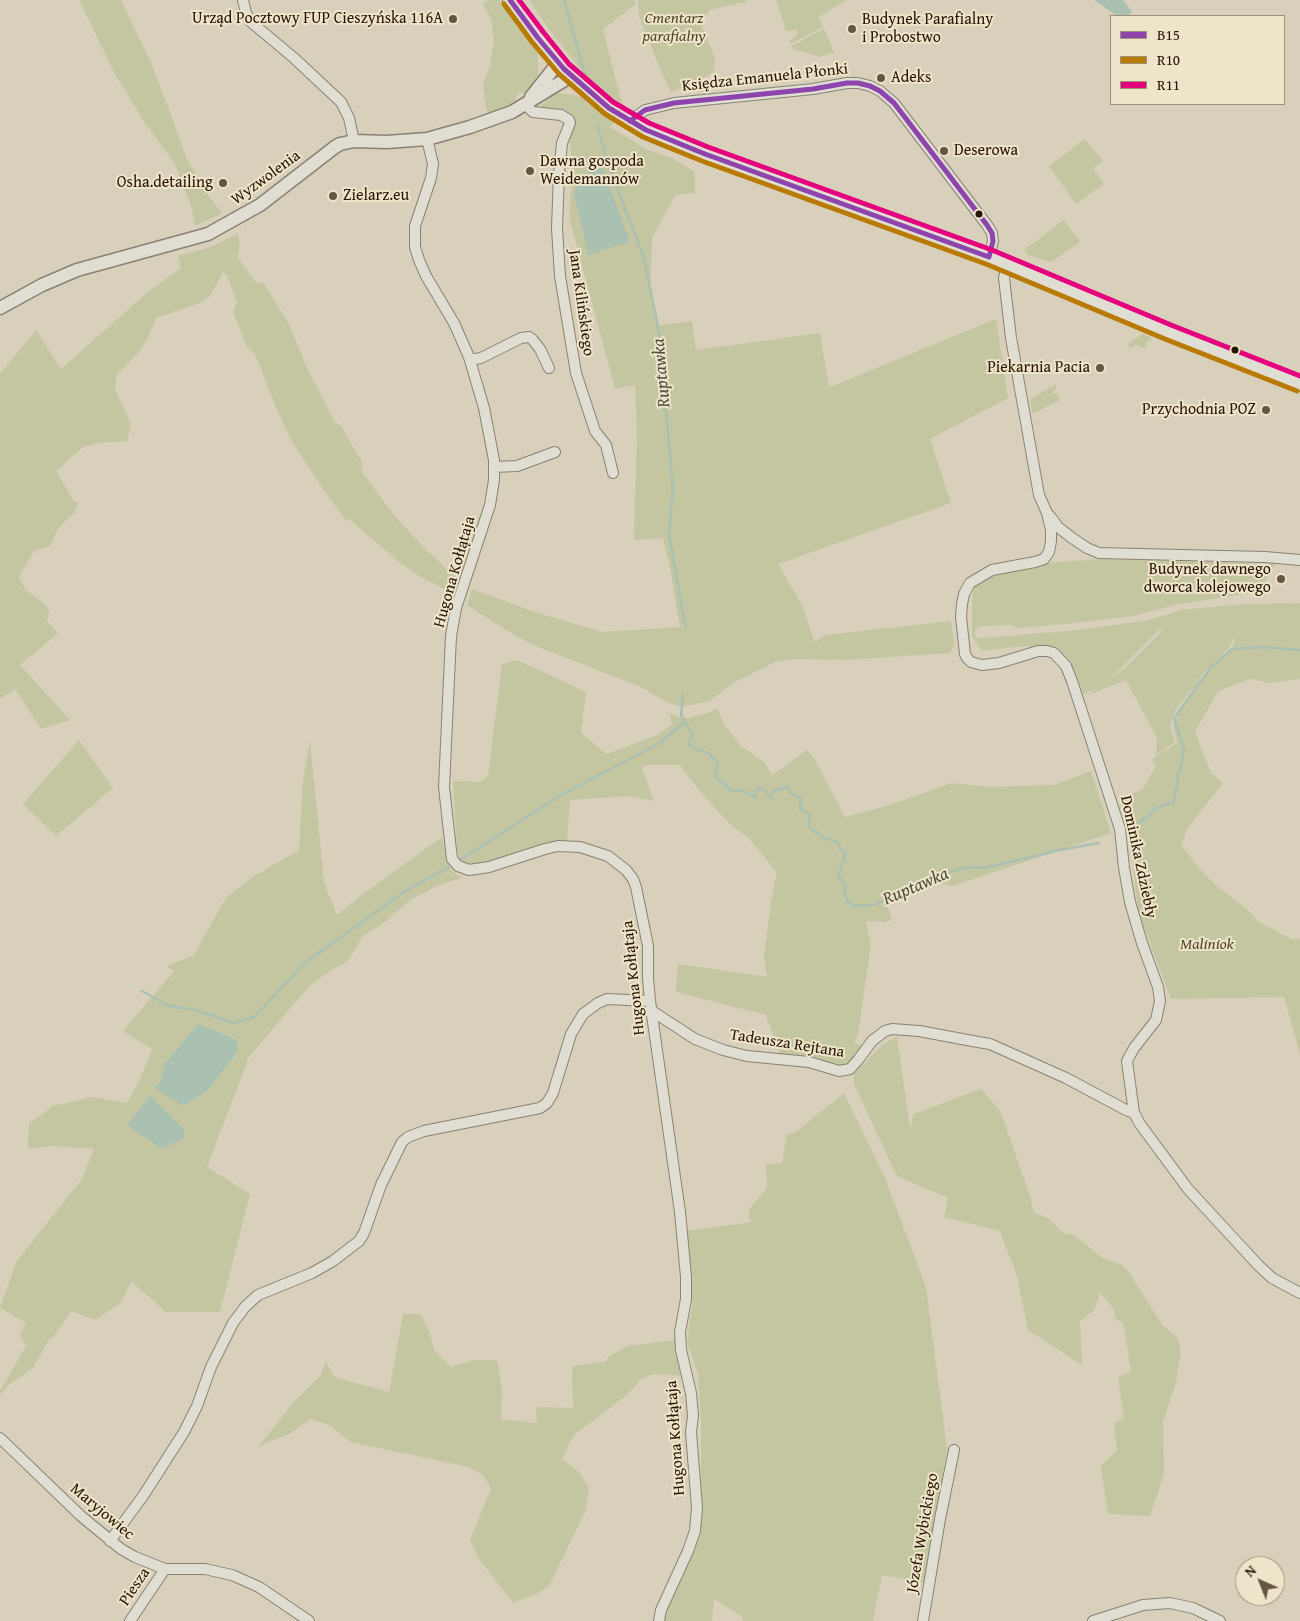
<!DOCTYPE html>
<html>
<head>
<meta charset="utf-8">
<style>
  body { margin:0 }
  #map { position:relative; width:1300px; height:1621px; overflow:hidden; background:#d8d0bb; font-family:"Gentium Book Plus",serif }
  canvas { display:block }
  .legend { position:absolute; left:1110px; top:15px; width:175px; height:90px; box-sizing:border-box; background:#eee4ca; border:1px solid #9e917a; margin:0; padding:6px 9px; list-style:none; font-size:15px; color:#261501 }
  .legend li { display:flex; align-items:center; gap:10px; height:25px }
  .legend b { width:25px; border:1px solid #9e917a }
  .north { position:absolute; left:1235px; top:1556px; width:50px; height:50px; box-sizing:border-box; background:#eee4ca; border:1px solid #9e917a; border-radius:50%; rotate:316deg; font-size:14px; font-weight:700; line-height:20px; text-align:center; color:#261501 }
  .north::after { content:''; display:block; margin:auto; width:18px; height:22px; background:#645642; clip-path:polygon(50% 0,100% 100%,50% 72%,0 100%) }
</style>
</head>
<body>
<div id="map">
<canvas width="1300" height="1621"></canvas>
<ul class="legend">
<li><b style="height:6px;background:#8e44ad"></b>B15</li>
<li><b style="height:6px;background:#b87a00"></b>R10</li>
<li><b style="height:6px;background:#e5007d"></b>R11</li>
</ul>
<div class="north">N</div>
</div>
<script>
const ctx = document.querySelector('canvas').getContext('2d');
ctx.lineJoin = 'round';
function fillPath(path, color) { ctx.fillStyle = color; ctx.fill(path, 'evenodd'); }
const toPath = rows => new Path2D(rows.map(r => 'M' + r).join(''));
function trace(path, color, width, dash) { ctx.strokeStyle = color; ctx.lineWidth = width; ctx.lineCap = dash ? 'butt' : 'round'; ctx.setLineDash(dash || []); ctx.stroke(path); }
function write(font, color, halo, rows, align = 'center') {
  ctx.font = font + ' "Gentium Book Plus",serif'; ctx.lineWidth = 4; ctx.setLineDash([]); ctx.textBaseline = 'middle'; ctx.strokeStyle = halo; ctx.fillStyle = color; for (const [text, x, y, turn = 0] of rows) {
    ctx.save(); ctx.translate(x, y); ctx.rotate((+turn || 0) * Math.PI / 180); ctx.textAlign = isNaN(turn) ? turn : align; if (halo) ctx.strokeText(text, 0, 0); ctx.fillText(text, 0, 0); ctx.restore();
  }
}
fillPath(toPath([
  [79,0,121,0,153,67,187,159,211,199,222,213,195,226,192,209,175,164,143,120,114,72],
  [488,0,500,0,538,52,538,75,534,82,535,84,525,93,520,92,516,96,516,103,489,114,486,109,483,85,490,65,494,43,491,19,483,5],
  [529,0,634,0,636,4,603,29,622,104,596,86,582,71,549,29],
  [638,0,746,0,746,2,710,10,704,19,702,27,715,59,714,72,693,83,671,92,663,76,639,16],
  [776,0,846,0,819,17,823,27,790,44,789,41,795,37,798,32,796,30,786,31],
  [824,29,834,52,820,57,792,49,791,46],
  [556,93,580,96,597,111,615,121,610,127,648,150,672,158,695,172,695,193,675,195,652,238,650,294,657,326,692,321,696,350,820,333,828,382,830,387,996,319,1008,398,930,439,951,503,778,564,802,605,815,642,826,635,951,621,954,644,950,653,846,660,794,659,775,662,733,683,710,701,682,707,666,702,641,687,533,645,511,633,467,605,472,589,532,611,602,632,680,627,670,568,663,538,634,540,637,431,635,385,615,389,569,217,573,170,569,136,574,119,571,116,537,109],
  [1085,139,1103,161,1093,168,1104,184,1076,204,1049,166],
  [1064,220,1080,242,1051,262,1028,255,1024,250],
  [237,234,240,242,238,258,257,284,263,282,288,322,307,368,335,422,341,426,363,464,361,471,393,514,425,549,457,578,452,593,422,578,400,563,348,518,347,522,323,489,291,440,277,410,255,354,247,347,233,312,237,302,227,276,223,272,211,295,200,303,156,318,148,338,138,353,116,376,115,390,131,424,127,441,98,443,83,447,56,471,74,501,79,503,74,513,59,527,50,546,34,551,19,577,25,589,47,606,49,612,47,621,58,633,20,665,70,720,41,729,15,689,0,699,0,374,36,330,61,369,148,292,181,268,178,256,211,247],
  [1143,334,1152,338,1146,343,1148,345,1144,348,1136,345,1130,348,1127,344],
  [1056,384,1056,389,1053,391,1054,394,1057,393,1060,400,1036,412,1032,412,1030,399],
  [1100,559,1275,564,1259,592,1179,604,1133,616,1065,624,1017,628,1012,625,982,626,978,627,975,630,976,637,982,638,1077,630,1144,621,1170,614,1180,610,1244,604,1300,603,1300,679,1270,683,1251,679,1218,691,1195,732,1211,773,1223,783,1187,829,1181,845,1200,869,1214,884,1248,910,1259,922,1293,940,1300,939,1300,1054,1284,997,1171,999,1138,911,1129,828,1119,798,1142,790,1156,766,1152,759,1177,743,1173,727,1178,715,1194,686,1176,709,1170,726,1175,742,1156,755,1157,738,1126,680,1086,696,1098,688,1083,694,1058,648,1024,646,982,651,972,636,972,597,975,585,979,582,996,574,1045,563],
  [1160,629,1162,631,1123,670,1111,678],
  [1233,638,1235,639,1232,648,1196,683,1201,676,1230,646],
  [517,660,586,692,581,733,607,754,659,734,672,724,669,713,666,712,680,718,687,718,707,713,717,708,724,724,741,746,765,763,772,775,807,750,815,760,845,817,890,805,951,783,992,787,1053,785,1091,771,1111,833,953,886,937,883,884,897,892,920,885,922,866,921,871,944,858,1035,854,1043,865,1046,841,1070,802,1056,780,1054,766,1015,676,992,678,964,767,977,764,956,772,895,777,873,750,839,731,825,702,794,680,765,648,765,642,768,654,801,629,796,570,800,567,843,551,842,482,865,469,867,460,863,457,849,453,781,480,782,488,776,502,664],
  [79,740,113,788,56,836,23,804],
  [310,741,324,883,337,915,359,897,442,837,447,862,450,869,461,878,439,885,410,900,385,922,363,936,347,962,333,969,310,985,249,1057,207,1167,250,1194,220,1312,166,1312,131,1281,121,1303,95,1320,71,1311,52,1339,50,1338,33,1368,7,1386,0,1395,0,1391,26,1346,20,1335,26,1323,0,1308,16,1262,82,1179,94,1149,53,1146,28,1149,29,1124,53,1106,94,1097,127,1103,140,1079,152,1049,123,1031,174,971,166,966,194,955,225,899,251,878,299,850,303,781],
  [897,1036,910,1128,914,1114,981,1089,1001,1112,1031,1200,1034,1213,1048,1218,1064,1234,1074,1235,1101,1257,1122,1265,1128,1271,1163,1326,1178,1338,1181,1352,1176,1382,1163,1422,1164,1474,1150,1516,1108,1514,1101,1466,1117,1450,1114,1424,1124,1417,1118,1378,1131,1371,1123,1322,1116,1320,1113,1308,1100,1292,1095,1309,1080,1321,1082,1365,1028,1330,1017,1276,1000,1231,944,1217,948,1198,897,1176,854,1084,854,1074,882,1045],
  [844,1093,885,1178,926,1287,947,1449,925,1583,882,1575,873,1621,743,1621,741,1616,714,1599,712,1621,663,1621,665,1609,698,1537,701,1523,701,1421,698,1374,687,1343,692,1305,686,1231,752,1222,749,1217,749,1209,767,1188,766,1164,782,1163,787,1134,796,1132],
  [403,1314,420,1314,429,1331,434,1350,451,1367,475,1360,497,1360,502,1390,501,1419,537,1423,536,1407,573,1408,572,1366,606,1361,608,1357,627,1346,675,1340,685,1376,653,1374,640,1380,627,1395,573,1436,562,1459,579,1472,589,1488,586,1510,549,1586,538,1593,513,1603,479,1559,470,1540,491,1489,484,1476,469,1467,351,1442,329,1425,310,1419,291,1433,259,1446,293,1403,321,1375,326,1361,334,1377,389,1392]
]), '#c4c6a1');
fillPath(toPath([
  [1094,0,1123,0,1132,12,1127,16,1117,16],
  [602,167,630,241,588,255,574,193,582,175],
  [198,1024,237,1040,238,1051,207,1091,183,1106,155,1088,160,1083,164,1065],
  [150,1096,184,1129,184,1138,162,1149,127,1125]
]), '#aac0b0');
trace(toPath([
  [564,0,585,75],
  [597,124,608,164,644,258,659,332,673,488,669,535,686,629],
  [683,694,681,715,693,735,688,744,697,750,708,753,718,763,715,776,732,791,742,790,755,797,758,787,766,791,770,798,775,790,787,787,793,795,801,798,800,809,810,814,808,826,824,838,838,842,840,849,846,852,838,877,846,885,844,894,848,902,854,906,874,905,903,892,935,883,941,874,969,867,983,868,1045,854,1054,851,1099,843],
  [1124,832,1130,829,1150,815,1154,809,1173,802,1178,782,1177,775,1180,770,1184,749,1174,718,1212,666,1232,649,1263,647,1300,650],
  [460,860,561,795,660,743,685,721],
  [142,991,169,1006,196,1010,234,1023,254,1017,306,962,404,892,449,867]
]), '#aac0b0', 2.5);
const minor = toPath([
  [243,0,246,13,251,22,294,58,341,102,349,118,354,141],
  [525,104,533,112,561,115,569,120,570,123,562,143,559,173,557,228,560,276,576,373,595,431,606,445,613,473],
  [630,121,645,110,674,103,813,89,847,83,858,83,870,86,880,91,894,103,987,225,992,233,993,241,989,257],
  [427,139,433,164,431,178,415,226,415,247,419,260,426,276,454,323,469,357,484,408,494,460,494,480,490,505,456,608,451,636,444,787,452,859,458,866,469,870,489,867,545,849,558,846,580,847,608,856,626,870,633,879,636,887,648,946,648,978,650,1001,680,1212,686,1277,686,1299,680,1332,681,1350,691,1393,693,1416,691,1432,697,1508,695,1531,688,1551,661,1610,659,1621],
  [1007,265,1004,278,1011,338,1039,495,1047,513,1051,530,1051,541,1049,552,1044,559,1035,562,992,570,970,583,964,594,962,604,961,617,965,654,967,658,971,662,982,665,999,663,1038,651,1047,651,1054,653,1066,666,1072,681,1120,829,1124,868,1130,902,1142,943,1158,987,1160,1001,1156,1020,1134,1048,1127,1061,1134,1113,1140,1124,1188,1189,1259,1266,1272,1278,1300,1293],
  [470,360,481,358,521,338,529,337,532,339,540,349,549,368],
  [494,467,517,466,555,452],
  [1050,516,1058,527,1072,538,1087,548,1099,553,1265,557,1300,560],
  [652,1011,695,1039,723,1050,747,1056,809,1062,839,1071,850,1069,858,1060,872,1041,885,1031,892,1029,919,1031,978,1042,990,1044,1066,1078,1126,1110,1134,1113],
  [0,1438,81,1516,121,1549,135,1557,165,1569,205,1569,232,1575,259,1587,309,1621],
  [110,1541,143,1496,184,1432,197,1406,211,1367,233,1323,245,1307,258,1295,312,1273,333,1261,359,1241,364,1233,381,1185,402,1142,408,1137,424,1131,540,1108,547,1103,553,1093,571,1034,583,1014,598,1003,607,999,650,1001],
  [130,1621,165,1569],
  [923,1621,940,1519,954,1450],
  [1093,1621,1143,1605,1170,1603,1193,1608,1220,1621]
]);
const tertiary = toPath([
  [531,97,558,63],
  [0,308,42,285,77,270,208,234,260,205,335,147,340,144,354,141,387,142,427,139,470,127,512,112,571,76]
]);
const secondary = toPath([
  [510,0,538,38,564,69,609,108,646,130,705,154,989,257,1168,332,1300,384]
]);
trace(minor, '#898274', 12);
trace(tertiary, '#898274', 15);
trace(secondary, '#70695b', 16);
trace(minor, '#e0ddd2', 10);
trace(tertiary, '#e0ddd2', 12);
trace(secondary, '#e0ddd2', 14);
trace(toPath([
  [510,0,538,38,564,69,609,108,646,130,705,154,989,257],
  [630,121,645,110,674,103,813,89,847,83,858,83,870,86,880,91,894,103,987,225,992,233,993,241,989,257]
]), '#8e44ad', 5);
trace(toPath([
  [504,4,532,42,559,74,605,114,643,137,702,161,986,264,1165,339,1297,391]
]), '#b87a00', 5);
trace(toPath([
  [519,0,544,33,569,64,613,102,649,123,708,147,992,250,1171,325,1300,376]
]), '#e5007d', 5);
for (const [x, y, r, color] of [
  [453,19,5,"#645642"],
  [852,29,5,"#645642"],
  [881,78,5,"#645642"],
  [944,151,5,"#645642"],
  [530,171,5,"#645642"],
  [223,183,5,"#645642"],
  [333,196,5,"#645642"],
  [979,214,4.5,"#261501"],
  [1235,350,4.5,"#261501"],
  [1100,368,5,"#645642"],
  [1266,410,5,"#645642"],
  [1281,579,5,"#645642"]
]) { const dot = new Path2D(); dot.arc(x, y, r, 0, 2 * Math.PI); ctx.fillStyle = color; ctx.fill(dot); trace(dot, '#eee4ca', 2); }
write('16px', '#261501', '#eee4ca', [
  ["Urząd Pocztowy FUP Cieszyńska 116A",443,19],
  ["Budynek Parafialny",862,20,"left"],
  ["i Probostwo",862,38,"left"],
  ["Adeks",891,78,"left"],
  ["Deserowa",954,151,"left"],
  ["Dawna gospoda",540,162,"left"],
  ["Weidemannów",540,180,"left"],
  ["Osha.detailing",213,183],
  ["Zielarz.eu",343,196,"left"],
  ["Piekarnia Pacia",1090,368],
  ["Przychodnia POZ",1256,410],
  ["Budynek dawnego",1271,570],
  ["dworca kolejowego",1271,588]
], 'right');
write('italic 16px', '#51482a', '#eee4ca', [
  ["Cmentarz",674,19],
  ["parafialny",674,37],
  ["Maliniok",1207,945]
]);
write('16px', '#261501', '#eee4ca', [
  ["Księdza Emanuela Płonki",765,78,-6],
  ["Wyzwolenia",266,178,-36],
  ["Jana Kilińskiego",581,303,82],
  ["Hugona Kołłątaja",455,572,-74],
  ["Dominika Zdziebły",1138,857,78],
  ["Hugona Kołłątaja",634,978,-96],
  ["Tadeusza Rejtana",787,1044,9],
  ["Hugona Kołłątaja",676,1438,-94],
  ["Maryjowiec",102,1512,40],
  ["Józefa Wybickiego",923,1533,-80],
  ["Piesza",135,1587,-56]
]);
write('italic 18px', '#4d4e3d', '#eee4ca', [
  ["Ruptawka",662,373,-95],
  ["Ruptawka",916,887,-23]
]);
</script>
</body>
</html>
